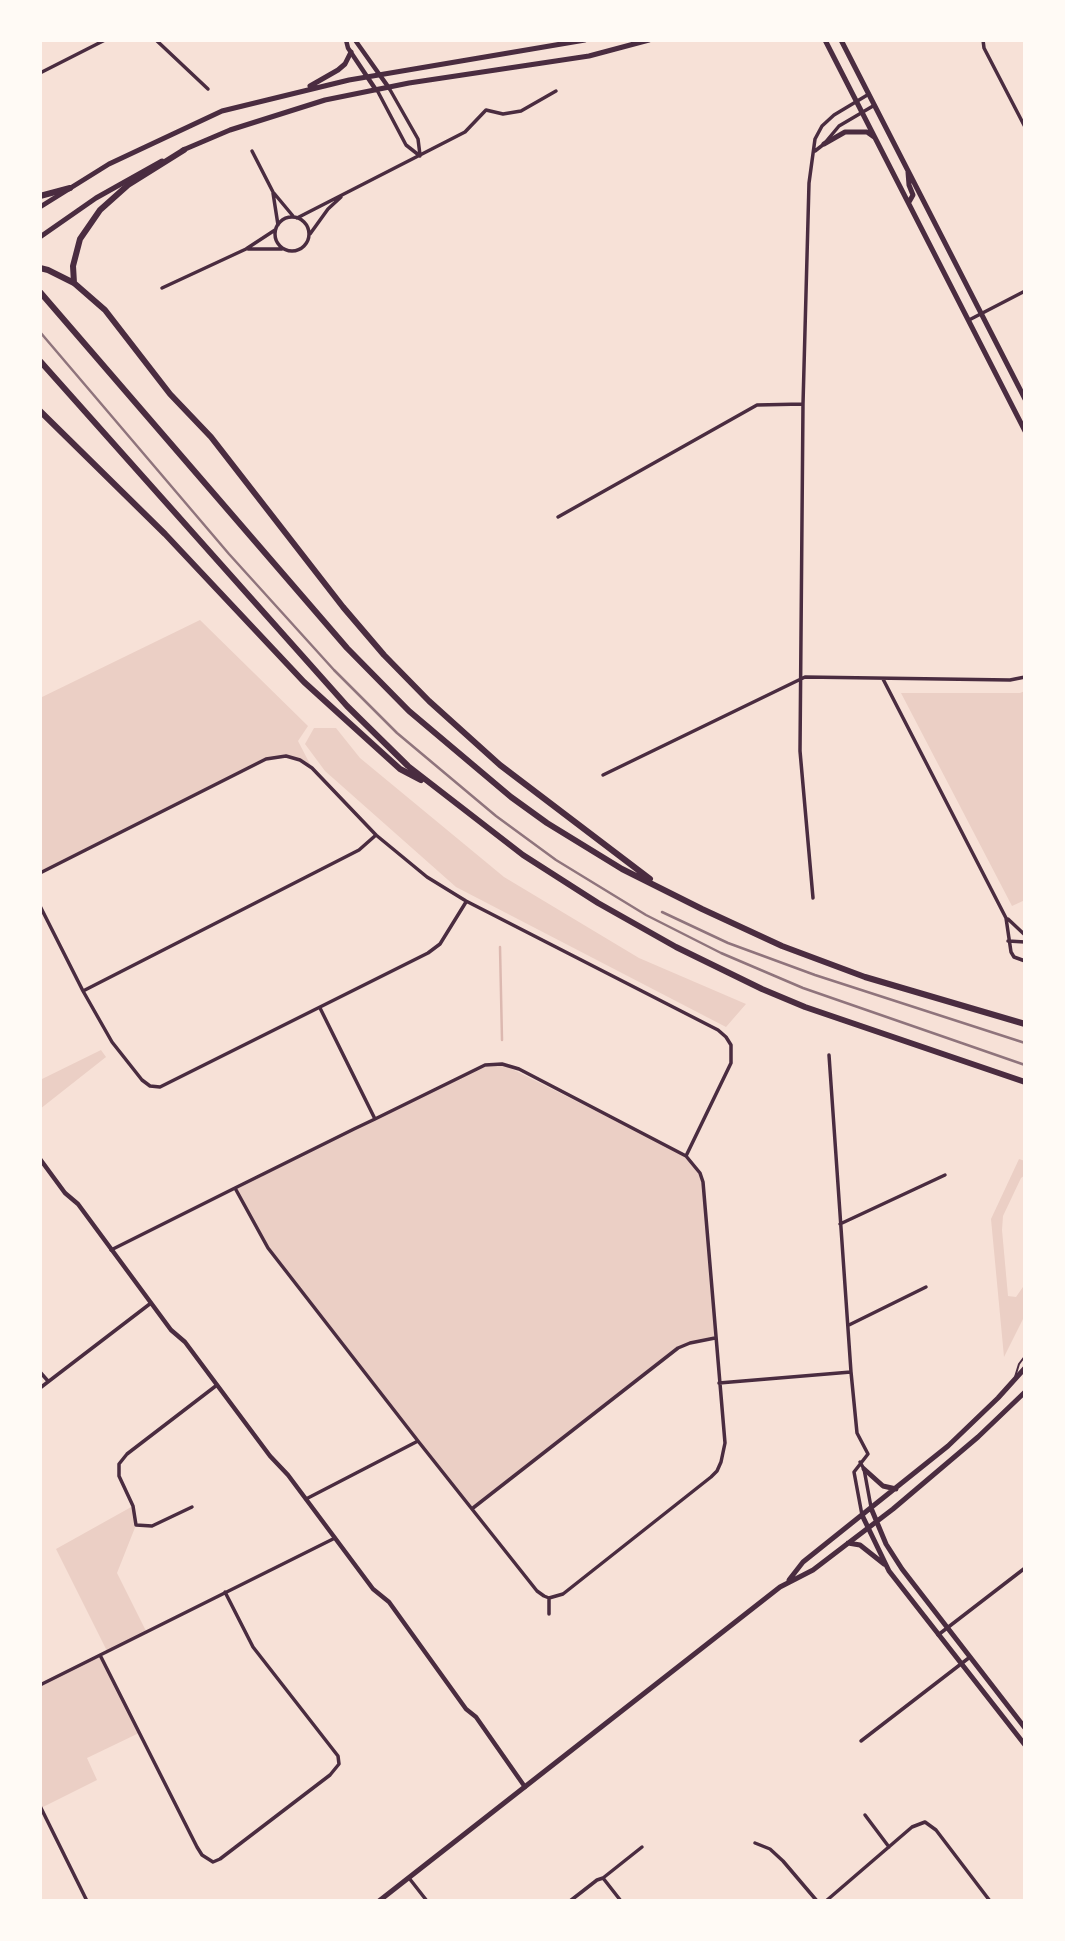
<!DOCTYPE html>
<html>
<head>
<meta charset="utf-8">
<style>
  body { margin:0 }
  #map { position:relative; width:1065px; height:1941px; overflow:hidden; background:#f7e1d7; font-family:Karla,sans-serif }
  canvas { display:block }
  .frame { position:absolute; inset:0; border:42px solid #fffaf5; pointer-events:none }
</style>
</head>
<body>
<div id="map">
<canvas width="1065" height="1941"></canvas>
<div class="frame"></div>
</div>
<script>
const ctx = document.querySelector('canvas').getContext('2d');
ctx.lineJoin = 'round';
function fillPath(path, color) { ctx.fillStyle = color; ctx.fill(path, 'evenodd'); }
const toPath = rows => new Path2D(rows.map(r => 'M' + r).join(''));
function trace(path, color, width, dash) { ctx.strokeStyle = color; ctx.lineWidth = width; ctx.lineCap = dash ? 'butt' : 'round'; ctx.setLineDash(dash || []); ctx.stroke(path); }
fillPath(toPath([
  [200,620,308,726,298,741,312,768,293,757,273,757,40,873,40,698],
  [1025,691,1025,900,1012,906,901,693,1020,693],
  [314,728,336,728,360,758,504,877,639,958,746,1004,726,1027,456,887,325,771,305,744],
  [101,1050,106,1057,40,1109,40,1080],
  [502,1064,686,1156,694,1164,703,1182,715,1338,685,1344,472,1509,268,1248,235,1188,485,1065],
  [1019,1159,1025,1161,1025,1175,1021,1178,1003,1216,1002,1230,1008,1296,1016,1297,1025,1284,1025,1315,1004,1357,991,1219],
  [133,1506,136,1525,117,1573,146,1631,107,1651,56,1549],
  [100,1655,139,1733,87,1758,97,1780,41,1808,40,1685]
]), '#ebcfc5');
trace(toPath([
  [500,947,502,1040]
]), '#dcb8b0', 2.5);
trace(toPath([
  [1015,1377,1019,1364,1025,1356]
]), '#4a2c40', 2);
trace(toPath([
  [156,40,208,89],
  [983,40,984,48,1025,127],
  [40,73,105,40],
  [389,88,418,139,420,155],
  [377,90,406,145,420,156],
  [252,151,273,192,293,216],
  [815,151,824,144,839,126,873,106],
  [273,193,278,225],
  '275 234a17 17 0 1 1 34 0a17 17 0 1 1-34 0Z',
  [297,218,465,132,486,110,503,114,521,111,556,91],
  [310,234,328,209,341,197],
  [248,249,282,249],
  [162,288,246,249,275,230],
  [969,320,1025,291],
  [558,517,757,405,803,404],
  [883,679,1006,918,1011,952,1014,957,1025,961],
  [603,775,805,677,1010,680,1025,677],
  [40,873,266,759,286,756,300,760,312,768,376,835,427,877,466,901,718,1030,726,1037,731,1045,731,1063,686,1156],
  [813,898,800,751,803,404,809,183,815,139,822,126,834,115,869,94],
  [40,906,83,991,112,1042,142,1080,150,1086,160,1087,428,953,440,944,466,902],
  [1008,919,1025,935],
  [1008,941,1025,942],
  [83,991,359,850,376,835],
  [320,1008,375,1119],
  [829,1055,851,1372,857,1433,868,1454,854,1472,862,1515],
  [840,1224,945,1175],
  [111,1250,235,1188,354,1129,375,1119,485,1065,502,1064,519,1069,686,1156,700,1173,703,1182,725,1443,721,1462,717,1471,711,1477,563,1594,549,1598,544,1596,537,1591,418,1441,268,1248,235,1188],
  [849,1325,926,1287],
  [40,1372,48,1381],
  [719,1383,851,1372],
  [40,1388,151,1303],
  [860,1462,864,1469,871,1507],
  [306,1499,418,1441],
  [192,1507,152,1526,136,1525,133,1506,119,1476,119,1464,127,1454,217,1385],
  [473,1508,678,1348,690,1343,715,1338],
  [549,1614,549,1598],
  [938,1635,1025,1568],
  [100,1655,197,1847,202,1855,213,1862,220,1859,330,1775,339,1764,338,1756,253,1647,225,1592],
  [40,1685,335,1538],
  [861,1741,970,1657],
  [40,1806,87,1901],
  [865,1815,889,1847],
  [755,1843,770,1849,783,1861,817,1901],
  [409,1878,427,1901],
  [603,1878,642,1847],
  [570,1901,597,1880,603,1878,621,1901],
  [826,1901,912,1827,925,1822,936,1830,990,1901]
]), '#4a2c40', 3.5);
trace(toPath([
  [346,40,348,48,376,90],
  [355,40,389,88],
  [40,1159,65,1193,78,1204,171,1330,185,1342,270,1456,288,1475,373,1589,389,1602,466,1709,476,1717,525,1787]
]), '#4a2c40', 4.5);
trace(toPath([
  [825,40,1025,431],
  [841,40,1025,399],
  [310,86,338,70,345,64,351,52],
  [824,144,845,132,867,132,874,137],
  [183,150,230,130,325,100,409,83,589,56,649,40],
  [908,172,909,185,913,195,909,202],
  [40,207,109,164,222,111,349,80,585,40],
  [40,237,96,198,162,161],
  [864,1469,883,1486,896,1489],
  [871,1508,886,1544,902,1569,1025,1728],
  [862,1515,889,1571,1025,1745],
  [848,1543,860,1545,884,1564],
  [789,1580,803,1562,948,1446,998,1398,1025,1368],
  [379,1901,780,1587,813,1570,893,1509,978,1437,1025,1392]
]), '#4a2c40', 5);
trace(toPath([
  [40,196,70,188],
  [40,268,48,270,74,283,105,310,170,394,211,437,343,607,384,655,429,701,500,765,650,879],
  [74,283,73,266,80,239,100,210,128,185,184,150],
  [40,292,347,648,409,711,511,797,547,823,622,869,702,909,782,946,865,977,1025,1024],
  [40,361,347,706,408,766,523,855,598,903,676,947,762,989,805,1007,1025,1082],
  [40,411,165,534,304,682,400,769,421,780]
]), '#4a2c40', 6);
trace(toPath([
  [40,332,229,554,334,670,397,733,496,816,556,860,646,915,721,953,803,988,1025,1065],
  [662,912,728,943,815,975,1025,1043]
]), '#8f747c', 2.5);
</script>
</body>
</html>
